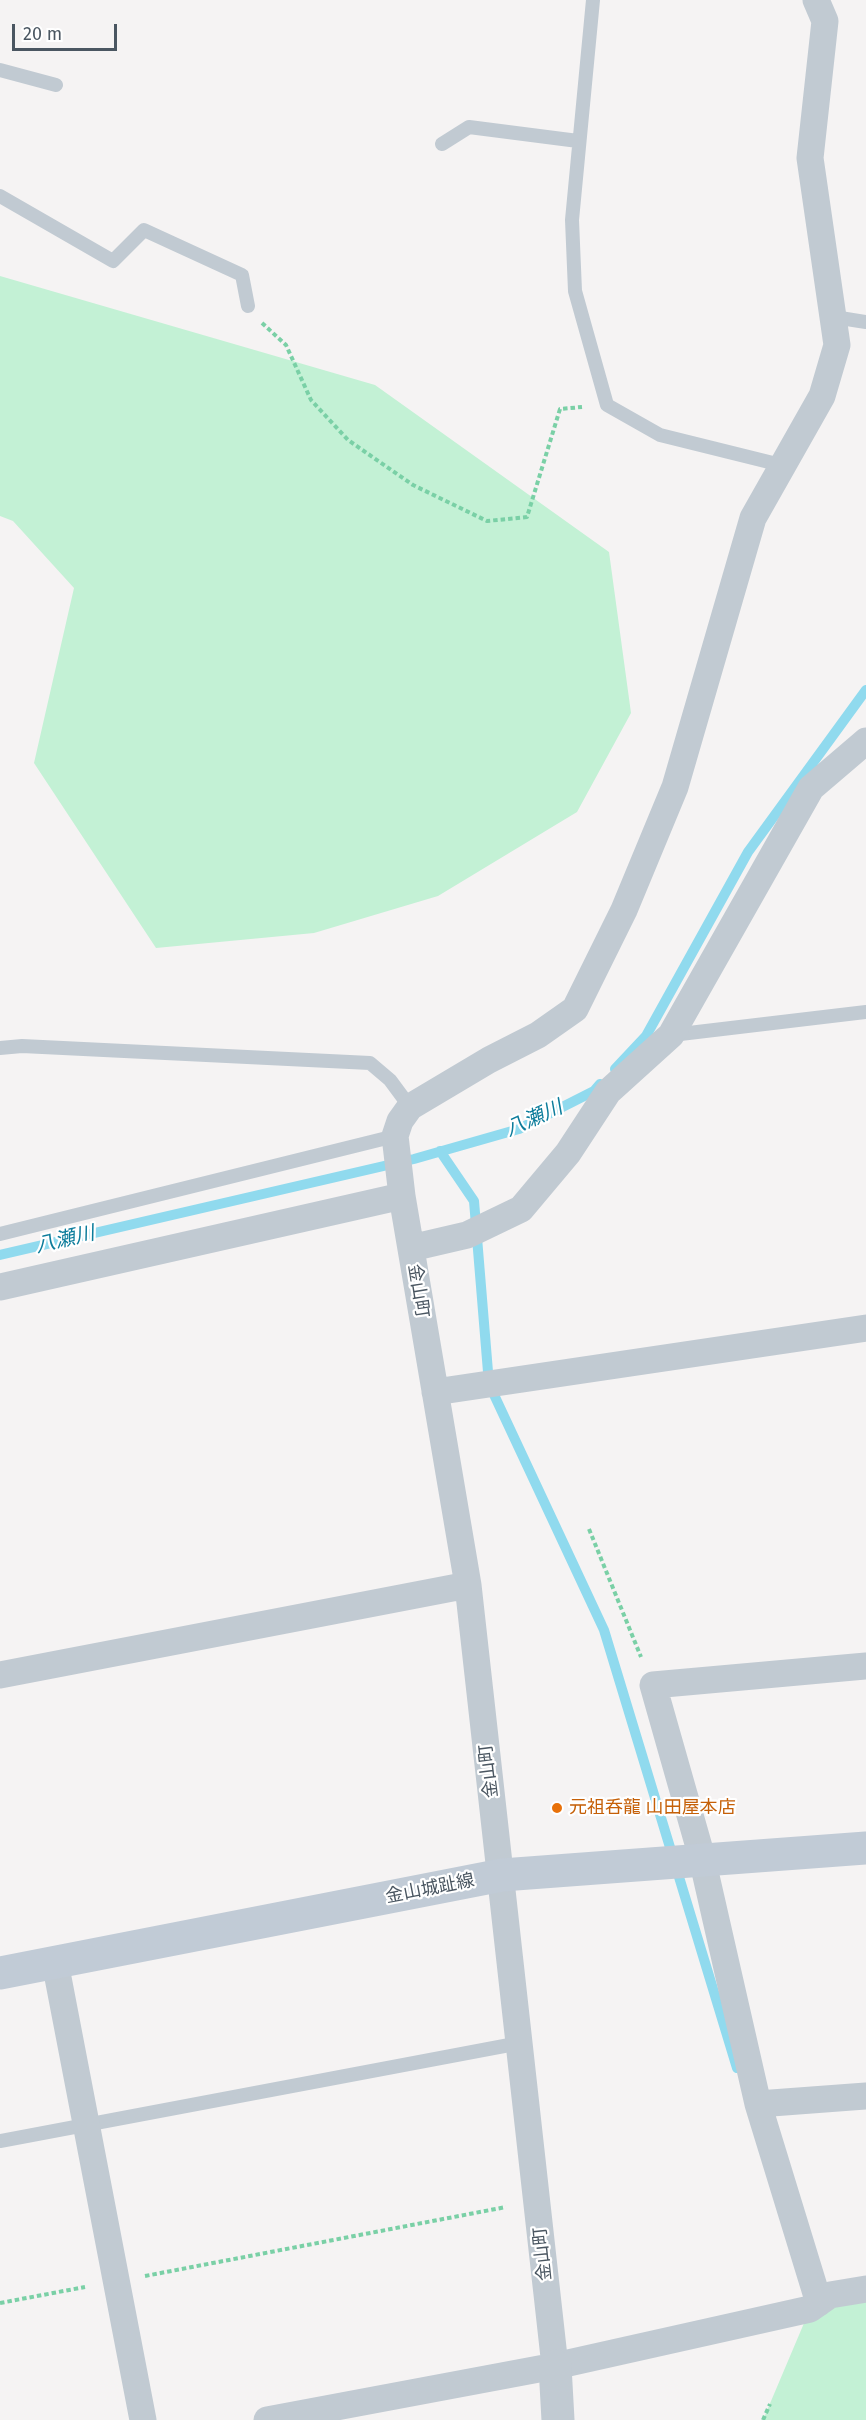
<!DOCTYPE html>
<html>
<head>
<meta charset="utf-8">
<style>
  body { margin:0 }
  #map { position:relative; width:866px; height:2420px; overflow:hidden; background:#f5f3f3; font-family:"Fira Sans",sans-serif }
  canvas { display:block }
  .scale { position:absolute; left:12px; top:24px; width:105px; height:27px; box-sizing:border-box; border:3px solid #4a5661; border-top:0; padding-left:8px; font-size:18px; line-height:21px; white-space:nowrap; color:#4a5661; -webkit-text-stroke:4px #fff; paint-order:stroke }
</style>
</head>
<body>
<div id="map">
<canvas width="866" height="2420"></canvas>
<div class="scale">20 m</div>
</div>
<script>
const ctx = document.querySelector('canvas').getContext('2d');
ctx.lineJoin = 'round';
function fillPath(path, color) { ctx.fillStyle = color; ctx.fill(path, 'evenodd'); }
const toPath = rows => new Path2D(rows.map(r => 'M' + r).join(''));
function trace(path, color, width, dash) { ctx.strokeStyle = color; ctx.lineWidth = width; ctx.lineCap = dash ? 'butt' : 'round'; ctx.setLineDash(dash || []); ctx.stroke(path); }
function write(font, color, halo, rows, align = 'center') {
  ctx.font = font + ' "Fira Sans","Noto Sans JP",sans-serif'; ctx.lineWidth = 4.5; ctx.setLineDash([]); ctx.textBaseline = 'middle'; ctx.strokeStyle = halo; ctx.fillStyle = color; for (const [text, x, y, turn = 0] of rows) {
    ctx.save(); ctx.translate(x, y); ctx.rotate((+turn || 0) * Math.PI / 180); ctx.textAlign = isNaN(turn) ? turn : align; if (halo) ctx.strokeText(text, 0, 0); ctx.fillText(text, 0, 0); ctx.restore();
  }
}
fillPath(toPath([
  [0,276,375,385,609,552,631,713,577,812,438,896,314,933,156,948,34,763,74,588,13,521,0,516],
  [866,2302,866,2420,763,2420,810,2309]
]), '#c3f1d5');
trace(toPath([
  [615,1069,646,1036,748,852,866,690],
  [440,1151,474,1201,489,1384,604,1630,737,2068],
  [0,1255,414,1159,519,1129,594,1091,600,1084]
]), '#90daee', 10);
trace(toPath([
  [262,323,286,345,311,400,348,440,413,485,487,521,527,517,560,409,582,407],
  [589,1529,641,1657],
  [145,2276,506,2207],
  [0,2303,85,2287],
  [763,2420,770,2404]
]), '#7ad0a6', 4, [4.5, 3]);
trace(toPath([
  [593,0,572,220,575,291,607,405,660,435,781,465],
  [0,70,56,85],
  [442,144,469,127,578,141],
  [0,196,113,261,144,230,242,275,248,306],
  [834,317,866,322],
  [672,1035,866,1012],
  [0,1048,22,1046,370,1063,390,1080,410,1107],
  [0,1234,395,1136],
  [0,2141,520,2043]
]), '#c1cad2', 14);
trace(toPath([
  [411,1248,467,1235,521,1209,568,1153,608,1092,671,1035,811,788,866,741],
  [0,1287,402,1196],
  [435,1392,866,1328],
  [866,1666,653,1685,701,1854,758,2104,866,2096],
  [0,1675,468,1585],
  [55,1962,143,2420],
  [758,2104,819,2303],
  [555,2366,468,1585,402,1196,395,1136,400,1121,410,1107,489,1060,538,1035,575,1009,624,910,675,787,753,518,822,396,837,345,810,158,825,21,816,0],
  [267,2420,555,2366,810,2309,830,2295,866,2289]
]), '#c1cad2', 27);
trace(toPath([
  [555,2366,558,2420]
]), '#c1cad2', 33);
trace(toPath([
  [0,1973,502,1875,866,1848]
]), '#c1cbd6', 33);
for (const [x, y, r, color] of [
  [557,1808,6,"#e8710a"]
]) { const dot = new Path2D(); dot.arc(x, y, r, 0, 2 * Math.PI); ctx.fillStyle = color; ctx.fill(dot); trace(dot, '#fff', 2); }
write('18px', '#4a5661', '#fff', [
  ["金山町",418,1291,81],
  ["金山町",489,1771,-97],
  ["金山城趾線",430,1889,-11],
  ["金山町",543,2254,-96]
]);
write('18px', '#c56008', '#fff', [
  ["元祖呑龍 山田屋本店",569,1808]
], 'left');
write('italic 20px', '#0c7c9b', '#fff', [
  ["八瀬川",534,1119,-24],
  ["八瀬川",65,1240,-13]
]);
</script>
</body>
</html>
